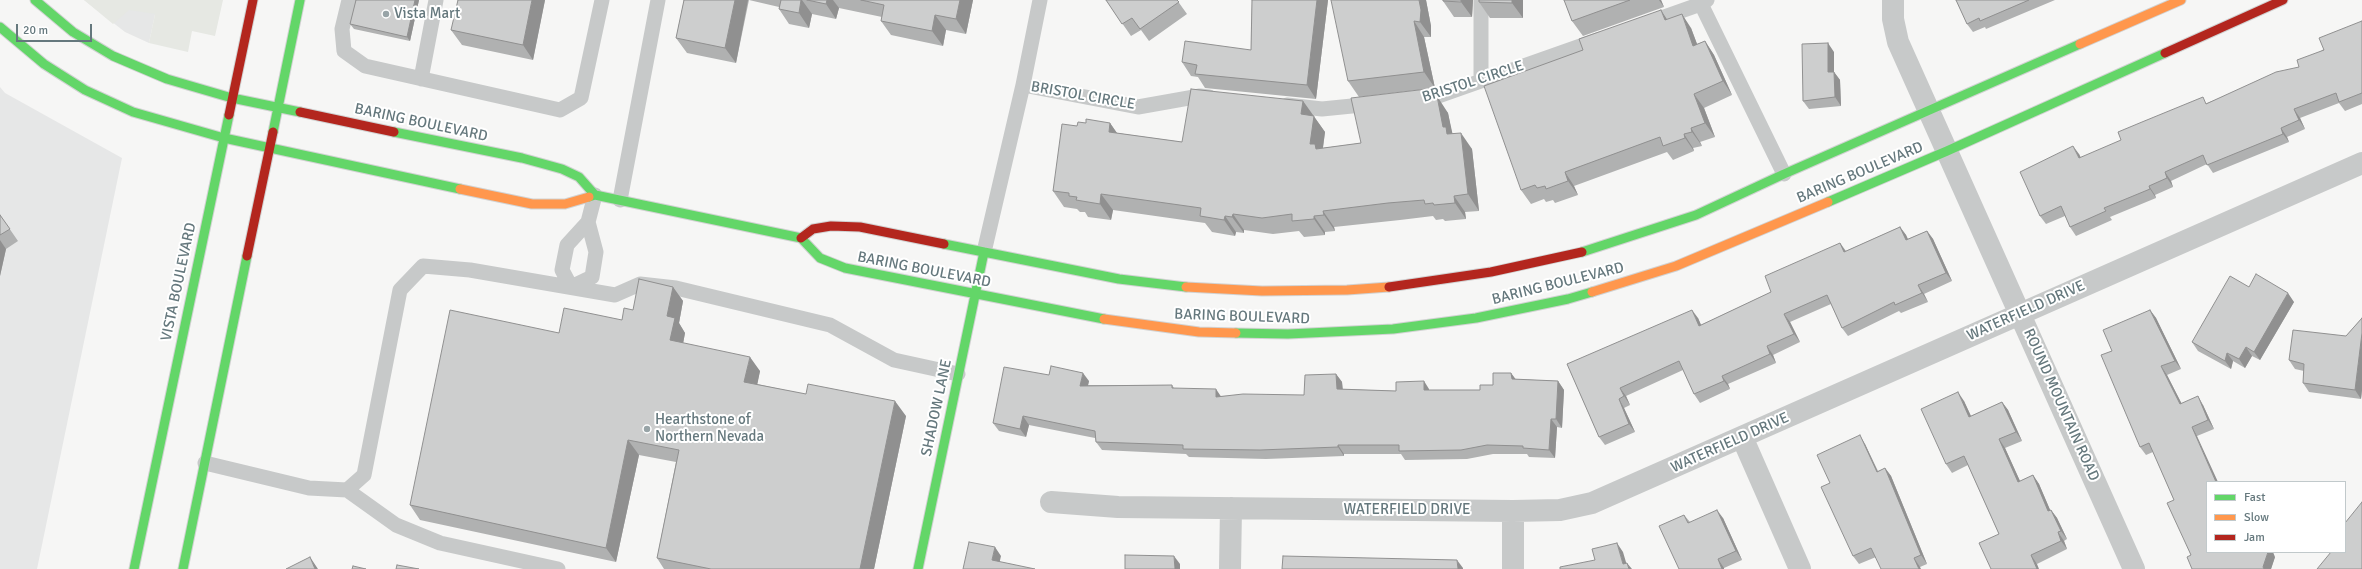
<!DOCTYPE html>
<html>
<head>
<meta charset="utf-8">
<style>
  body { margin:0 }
  #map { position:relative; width:2362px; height:569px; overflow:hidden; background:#f6f6f5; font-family:Signika,sans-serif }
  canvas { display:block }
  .legend { position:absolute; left:2206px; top:481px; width:140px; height:72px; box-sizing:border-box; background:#fff; border:1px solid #c1c9cb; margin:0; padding:5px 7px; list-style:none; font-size:12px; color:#65787d }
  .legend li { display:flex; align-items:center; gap:8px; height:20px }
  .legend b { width:20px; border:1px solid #c1c9cb }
  .scale { position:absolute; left:16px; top:24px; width:76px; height:18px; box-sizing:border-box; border:2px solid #65787d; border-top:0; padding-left:5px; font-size:12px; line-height:14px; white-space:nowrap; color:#65787d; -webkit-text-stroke:3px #fff; paint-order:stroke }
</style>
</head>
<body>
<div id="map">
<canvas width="2362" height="569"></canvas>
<ul class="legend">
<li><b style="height:5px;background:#63d668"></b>Fast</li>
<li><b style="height:5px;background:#ff974d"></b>Slow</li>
<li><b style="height:5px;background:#b3261e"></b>Jam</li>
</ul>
<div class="scale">20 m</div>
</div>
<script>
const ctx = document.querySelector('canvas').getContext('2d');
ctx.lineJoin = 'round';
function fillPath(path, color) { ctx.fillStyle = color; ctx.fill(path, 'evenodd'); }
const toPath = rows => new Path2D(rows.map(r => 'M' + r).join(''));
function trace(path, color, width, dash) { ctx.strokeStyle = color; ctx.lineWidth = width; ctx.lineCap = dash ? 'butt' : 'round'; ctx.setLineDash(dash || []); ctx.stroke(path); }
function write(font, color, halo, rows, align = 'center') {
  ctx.font = font + ' Signika,sans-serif'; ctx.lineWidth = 4; ctx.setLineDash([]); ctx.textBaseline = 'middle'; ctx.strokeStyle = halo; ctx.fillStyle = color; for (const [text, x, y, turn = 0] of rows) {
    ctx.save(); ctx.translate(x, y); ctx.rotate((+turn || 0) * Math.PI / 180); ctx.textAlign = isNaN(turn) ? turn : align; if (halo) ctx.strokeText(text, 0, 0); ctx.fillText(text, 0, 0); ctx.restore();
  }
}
fillPath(toPath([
  [84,0,158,0,149,43,125,32],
  [0,87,5,93,122,158,37,569,0,569]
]), '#e6e7e7');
fillPath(toPath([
  [84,0,223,0,215,36,192,31,188,52,149,43,155,14,129,10,113,24]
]), '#e6e8e3');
const fast = toPath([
  [35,0,73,32,113,56,167,79,232,98,300,112],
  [0,27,44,64,85,90,133,112,224,138,460,189],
  [273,132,300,0],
  [394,132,522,158,562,169,579,177,595,195],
  [589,197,595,195,801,238,820,258,845,268,1104,319],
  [1828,202,1947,151,2165,53],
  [944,244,1119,279,1186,287],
  [1582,252,1696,215,1784,174,2080,44],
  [1236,333,1288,334,1393,329,1476,318,1568,299,1592,292],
  [134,569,229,115],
  [183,569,247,256],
  [918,569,984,252]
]);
const slow = toPath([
  [2080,44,2181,0],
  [460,189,532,204,565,204,589,197],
  [1186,287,1262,291,1347,290,1389,287],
  [1592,292,1676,266,1828,202],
  [1104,319,1199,332,1236,333]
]);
const jam = toPath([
  [2165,53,2283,0],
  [300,112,394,132],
  [229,115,253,0],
  [801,238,813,229,831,226,860,227,944,244],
  [247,256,273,132],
  [1389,287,1491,272,1582,252]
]);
trace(fast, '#d1d2d2', 11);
trace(slow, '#d1d2d2', 11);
trace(jam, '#d1d2d2', 11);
trace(toPath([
  [349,0,342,29,344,51,365,66,560,110,581,98,602,0],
  [1481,0,1481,80],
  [1707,0,1701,4,1784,174],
  [1647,23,1701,4],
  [421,79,436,0],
  [1023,85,1138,107,1200,96,1209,97],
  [1416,100,1430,99,1600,39],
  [1287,105,1322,109,1372,104],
  [620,200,658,0],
  [588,222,596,252,592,277,571,287,562,270,567,245,588,222,595,195],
  [984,252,1023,85,1040,0],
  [205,463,309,488,347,490,364,475,400,290,423,266,470,270,615,295,640,284,676,288,830,325,894,360,958,374],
  [347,490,396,525,440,543,558,569]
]), '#c7c9c9', 15);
trace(toPath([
  [1893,0,1893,19,1898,42,2134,569],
  [1742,437,1800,569],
  [1051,502,1118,507,1513,511,1560,510,1592,503,2362,163],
  [1513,511,1513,569],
  [1230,569,1231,508]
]), '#c7c9c9', 22);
trace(fast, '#63d668', 9);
trace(slow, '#ff974d', 9);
trace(jam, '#b3261e', 9);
fillPath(toPath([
  [356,0,419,0,410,41,354,29,350,24],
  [545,0,533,60,462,45,451,30],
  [684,0,973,0,966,34,946,30,943,46,891,35,881,21,882,17,839,8,836,19,812,14,809,28,789,24,779,9,779,7,749,0,736,63,687,53,676,38],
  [1106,0,1177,0,1187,14,1149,41,1141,30,1131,36],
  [1252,0,1328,0,1316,99,1205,88,1198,77,1191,76,1182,62,1251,50],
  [1426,0,1431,26,1431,37,1424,37,1435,88,1359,97,1348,81],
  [1473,0,1472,17,1454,17,1443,1],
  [1523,0,1523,18,1490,18,1479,2],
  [1564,0,1661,0,1664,7,1583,36,1572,21],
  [1956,0,2055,0,1986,29,1985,27,1973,32,1967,24],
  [1667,20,1691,28,1697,44,1705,41,1714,55,1732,95,1704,108,1715,137,1700,142,1702,146,1693,148,1694,151,1673,160,1667,152,1574,186,1578,195,1555,203,1553,200,1546,202,1544,199,1531,204,1521,190],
  [2362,21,2362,104,2345,111,2339,103,2300,118,2305,129,2287,137,2289,142,2213,173,2207,164,2171,181,2173,187,2155,195,2156,198,2110,217,2112,220,2076,236,2070,227,2065,216,2046,224,2040,216,2079,154,2081,158,2207,103,2299,67],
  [1834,52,1834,72,1840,80,1841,106,1809,109,1803,101],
  [1427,89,1433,97,1448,113,1452,134,1472,149,1479,211,1465,212,1466,219,1445,221,1443,219,1436,220,1433,216,1400,220,1334,227,1335,231,1325,232,1325,235,1304,237,1299,231,1273,234,1244,230,1244,233,1236,232,1235,236,1212,232,1205,223,1113,210,1111,220,1088,217,1085,212,1080,212,1077,209,1064,207,1053,191,1077,126,1086,123,1110,123,1117,133,1182,142,1303,101,1325,132,1323,148,1361,143],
  [0,215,18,241,6,249,0,276],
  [1900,227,1906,235,1908,239,1927,231,1933,239,1952,281,1924,294,1928,302,1901,313,1899,311,1848,336,1842,328,1831,304,1790,322,1800,342,1773,355,1776,363,1728,384,1730,389,1700,403,1694,394,1683,370,1626,396,1630,405,1624,408,1635,432,1605,445,1599,437,1567,364,1698,318,1701,325,1771,292,1840,243,1846,251],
  [673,287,683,301,679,323,685,333,683,343,760,371,757,384,906,416,874,569,664,569,657,558,676,462,639,455,616,562,420,520,410,505,559,333,622,320,633,310],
  [2249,287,2294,302,2260,360,2252,356,2245,368,2233,361,2231,369,2198,351,2192,342],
  [2150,310,2156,318,2181,369,2167,375,2181,403,2203,405,2214,429,2197,436,2207,552,2275,557,2271,569,2192,569,2191,555,2174,500,2153,452,2146,455,2140,447],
  [2362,318,2362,390,2361,399,2309,392,2303,383,2304,371,2295,369,2289,360,2346,336],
  [1511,373,1515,379,1558,381,1564,390,1562,428,1557,427,1555,458,1529,457,1527,454,1493,454,1467,459,1405,460,1401,454,1344,454,1344,456,1266,459,1189,457,1186,454,1102,450,1096,442,1095,438,1029,425,1026,437,999,431,993,423,1049,375,1089,381,1088,385,1172,385,1174,388,1221,396,1304,395,1336,374,1342,382,1343,389,1396,391,1429,389,1429,390,1480,390,1493,385],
  [1964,401,1971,416,2002,402,2008,410,2022,441,2005,448,2020,481,2033,475,2039,484,2050,510,2051,510,2057,518,2067,539,2064,541,2067,549,2037,564,1999,534,1968,465,1952,473,1946,464],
  [1865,444,1878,471,1885,468,1891,476,1927,564,1920,567,1876,557,1859,564,1853,556,1830,483],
  [1684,515,1690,522,1723,518,1742,560,1724,568,1679,569]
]), '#b0b1b1');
fillPath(toPath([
  [415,0,419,0,410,41,407,37],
  [532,0,545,0,533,60,523,45],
  [735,0,748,0,736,63,725,48],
  [801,0,802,0,812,14,809,28,799,13],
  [827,0,833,0,839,8,836,19,826,4],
  [960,0,973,0,966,34,956,19],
  [1317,0,1328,0,1316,99,1307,85],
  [1419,0,1426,0,1431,26,1431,37,1420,22],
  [1461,0,1473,0,1472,17,1461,2],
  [1512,0,1523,0,1523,18,1512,3],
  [1659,0,1661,0,1664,7],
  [1661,10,1670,24,1665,20],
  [1682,14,1691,28,1703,60,1693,46],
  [935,15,946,30,943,46,932,31],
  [1414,21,1424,37,1435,88,1424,72],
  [1705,41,1714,55,1732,95,1723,81],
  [1828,43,1834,52,1834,81,1828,72],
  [1834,72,1840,80,1841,106,1835,97],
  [1427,89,1439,105,1437,96,1448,113,1453,136,1447,134,1443,127,1429,98],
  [1694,94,1704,108,1715,137,1705,123],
  [1303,101,1325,132,1322,154,1310,144,1301,114],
  [2294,109,2300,118,2305,129,2299,120],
  [1110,123,1121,139,1109,132],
  [1691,128,1700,142,1702,146,1692,132],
  [2281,128,2287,137,2289,142,2283,134],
  [1461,133,1472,149,1479,211,1468,194],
  [1684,134,1693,148,1694,151,1685,138],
  [2073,146,2079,154,2085,167,2079,158],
  [1565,172,1574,186,1578,195,1568,181],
  [2165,172,2171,181,2173,187,2167,178],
  [2149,186,2155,195,2156,198,2150,189],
  [1101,194,1113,210,1111,220,1100,204],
  [1454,196,1465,212,1466,219,1455,203],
  [1323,211,1334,227,1335,231,1324,215],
  [1233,214,1244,230,1244,233,1232,217],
  [1225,216,1236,232,1235,236,1224,220],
  [1314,216,1325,232,1325,235,1314,219],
  [1900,227,1906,235,1912,249,1906,240],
  [1927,231,1933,239,1952,281,1946,273],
  [0,240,6,249,0,276],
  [1840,243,1846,252,1844,252],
  [1918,285,1924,294,1928,302,1922,293],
  [673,287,683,301,679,323,685,333,681,355,670,340,667,316],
  [2288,293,2294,302,2260,360,2254,352],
  [1692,310,1698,318,1705,334,1699,326],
  [2150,310,2156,318,2181,369,2175,361],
  [1784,314,1790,322,1800,342,1794,334],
  [2362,333,2362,390,2361,399,2355,390],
  [1767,346,1773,355,1776,363,1770,354],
  [2246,347,2252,356,2245,368,2239,359],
  [2227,353,2233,361,2231,369,2225,361],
  [750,357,760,371,755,396,744,382],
  [2161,366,2167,375,2186,412,2180,404],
  [1083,373,1089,381,1086,394,1080,386],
  [1511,373,1517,381,1512,379],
  [1336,374,1342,382,1343,398,1337,389],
  [1722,376,1728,384,1730,389,1724,381],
  [1424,381,1429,389,1430,398,1424,390],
  [1558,381,1564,390,1562,428,1556,419],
  [1620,388,1626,396,1630,405,1624,396],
  [1216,389,1222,398,1216,397],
  [1958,392,1964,401,1975,425,1969,417],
  [2198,396,2203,405,2214,429,2208,420],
  [1619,399,1624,408,1635,432,1629,424],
  [895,401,906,416,874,569,860,569],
  [2002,402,2008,410,2022,441,2016,432],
  [1023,416,1029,425,1026,437,1020,429],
  [1551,419,1557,427,1555,458,1549,450],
  [2192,427,2197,436,2218,482,2216,482],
  [1860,435,1865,444,1882,481,1877,472],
  [1999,439,2005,448,2024,490,2018,482],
  [628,440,639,455,616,562,606,548],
  [1338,445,1344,454,1344,456,1338,447],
  [1885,468,1891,476,1927,564,1921,555],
  [2033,475,2039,484,2054,519,2048,511],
  [1717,510,1723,518,1742,560,1736,551],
  [2051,510,2057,518,2067,539,2061,531],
  [2058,532,2064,541,2067,549,2061,541],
  [1617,543,1623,552,1628,569,1623,564],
  [995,547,1001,556,998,569,992,560],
  [2268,552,2273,552,2275,557,2271,569,2264,569,2263,567],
  [2031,555,2037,564,2039,569,2037,569],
  [1174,556,1180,564,1180,569,1175,569],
  [310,557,318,569,315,569],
  [1914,558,1920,567,1921,569,1919,569],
  [1718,559,1724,568,1724,569,1722,569],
  [1457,560,1463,568,1463,569,1458,569],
  [1627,563,1632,569,1629,569]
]), '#909090');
const building = toPath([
  [356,0,415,0,407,37,350,24,356,0],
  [458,0,532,0,523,45,451,30,458,0],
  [684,0,735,0,725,48,676,38,684,0],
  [781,0,801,0,799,13,779,9,781,0],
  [807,0,827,0,826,4,807,0],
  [861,0,960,0,956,19,935,15,932,31,881,21,884,5,861,0],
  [1106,0,1177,0,1179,2,1140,29,1132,18,1122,24,1106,0],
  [1252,0,1317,0,1307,85,1195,74,1197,65,1182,62,1185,41,1251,50,1252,0],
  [1331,0,1419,0,1421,10,1420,22,1414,21,1424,72,1348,81,1331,0],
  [1443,0,1461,0,1461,2,1443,1,1443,0],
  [1479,0,1512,0,1512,3,1479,2,1479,0],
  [1564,0,1630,0,1572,21,1564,0],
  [1956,0,2029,0,1980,21,1979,18,1967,24,1956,0],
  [1661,10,1665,20,1682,14,1693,46,1705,41,1723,81,1694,94,1705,123,1691,128,1692,132,1684,134,1685,138,1663,146,1660,137,1565,172,1568,181,1546,189,1545,186,1537,188,1535,185,1521,190,1484,86,1583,50,1579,39,1661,10],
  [2362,21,2362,93,2339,102,2336,93,2294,109,2299,120,2281,128,2283,134,2207,165,2203,155,2165,172,2167,178,2149,186,2150,189,2104,208,2106,211,2070,227,2061,206,2040,216,2020,172,2073,146,2079,158,2121,140,2118,132,2142,122,2203,97,2206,104,2276,72,2299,67,2297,60,2324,50,2319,38,2362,21],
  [1828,43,1828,72,1834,72,1835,97,1803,101,1802,44,1828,43],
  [1191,89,1303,101,1301,114,1314,116,1310,144,1315,144,1316,149,1361,143,1351,98,1427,89,1429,98,1437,96,1443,127,1446,127,1447,134,1461,133,1468,194,1454,196,1455,203,1434,205,1433,203,1425,204,1424,200,1388,203,1323,211,1324,215,1314,216,1314,219,1292,221,1292,214,1262,218,1233,214,1232,217,1225,216,1224,220,1200,216,1201,208,1101,194,1100,204,1076,200,1077,197,1069,196,1069,193,1053,191,1062,124,1077,126,1078,122,1086,123,1086,119,1110,123,1109,132,1182,142,1191,89],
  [0,215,10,229,0,235,0,215],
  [1900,227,1906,240,1927,231,1946,273,1918,285,1922,293,1895,305,1894,302,1842,328,1827,295,1784,314,1794,334,1767,346,1770,354,1722,376,1724,381,1694,394,1679,361,1620,388,1624,396,1619,399,1629,424,1599,437,1567,364,1692,310,1699,326,1771,292,1765,276,1840,243,1844,252,1900,227],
  [2256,274,2288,293,2254,352,2246,347,2239,359,2227,353,2225,361,2192,342,2230,276,2249,287,2256,274],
  [639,279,673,287,667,316,675,318,670,340,750,357,744,382,806,394,808,384,895,401,860,569,711,569,657,558,679,450,628,440,606,548,410,505,450,310,559,333,564,308,622,320,624,308,633,310,639,279],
  [2150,310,2175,361,2161,366,2180,404,2198,396,2208,420,2192,427,2216,482,2207,482,2207,552,2268,552,2263,567,2264,569,2192,569,2187,557,2191,555,2167,503,2174,500,2149,443,2140,447,2101,355,2112,351,2103,330,2150,310],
  [2362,318,2362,333,2355,390,2303,383,2304,364,2289,360,2293,330,2346,336,2362,318],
  [1051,366,1083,373,1080,386,1172,385,1172,388,1216,389,1216,397,1243,394,1304,395,1305,375,1336,374,1337,389,1396,391,1396,382,1424,381,1424,390,1480,390,1480,385,1493,385,1493,373,1511,373,1512,379,1558,381,1556,419,1551,419,1549,450,1523,448,1523,446,1487,445,1461,450,1399,451,1399,445,1338,445,1338,447,1260,450,1183,449,1183,445,1096,442,1095,431,1023,416,1020,429,993,423,1004,367,1049,375,1051,366],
  [1958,392,1969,417,2002,402,2016,432,1999,439,2018,482,2033,475,2048,511,2051,510,2061,531,2058,532,2061,541,2031,555,2037,569,1991,569,1979,543,1999,534,1964,456,1946,464,1921,409,1958,392],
  [1860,435,1877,472,1885,468,1921,555,1914,558,1919,569,1881,569,1871,548,1853,556,1821,487,1830,483,1817,455,1860,435],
  [2362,502,2362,569,2317,569,2331,552,2345,552,2345,523,2362,502],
  [1717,510,1736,551,1718,559,1722,569,1679,569,1659,526,1684,515,1688,523,1717,510],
  [969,542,995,547,992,560,1035,569,963,569,969,542],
  [1617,543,1623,564,1627,563,1629,569,1560,569,1560,567,1595,560,1592,549,1617,543],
  [1125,555,1174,556,1175,569,1125,569,1125,555],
  [1283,556,1457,560,1458,569,1282,569,1283,556],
  [310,557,315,569,286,569,310,557],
  [397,565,419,569,396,569,397,565],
  [353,566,366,569,352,569,353,566]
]);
fillPath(building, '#cdcece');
trace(building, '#909090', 1);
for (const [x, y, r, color] of [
  [386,14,4,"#98a4a7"],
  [647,429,4,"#98a4a7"]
]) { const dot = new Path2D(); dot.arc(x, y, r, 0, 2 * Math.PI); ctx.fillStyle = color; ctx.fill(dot); trace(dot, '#fff', 1.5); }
write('15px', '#65787d', '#fff', [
  ["Vista Mart",394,14],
  ["Hearthstone of",655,420],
  ["Northern Nevada",655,437]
], 'left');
write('15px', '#65787d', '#fff', [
  ["BRISTOL CIRCLE",1473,82,-18],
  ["BRISTOL CIRCLE",1083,96,10],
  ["BARING BOULEVARD",421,123,12],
  ["BARING BOULEVARD",1860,173,-23],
  ["BARING BOULEVARD",924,270,11],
  ["VISTA BOULEVARD",179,282,-78],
  ["BARING BOULEVARD",1558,284,-14],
  ["WATERFIELD DRIVE",2026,311,-24],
  ["BARING BOULEVARD",1242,317,2],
  ["ROUND MOUNTAIN ROAD",2061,405,66],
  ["SHADOW LANE",937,408,-78],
  ["WATERFIELD DRIVE",1730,443,-24],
  ["WATERFIELD DRIVE",1407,510]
]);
</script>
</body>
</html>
